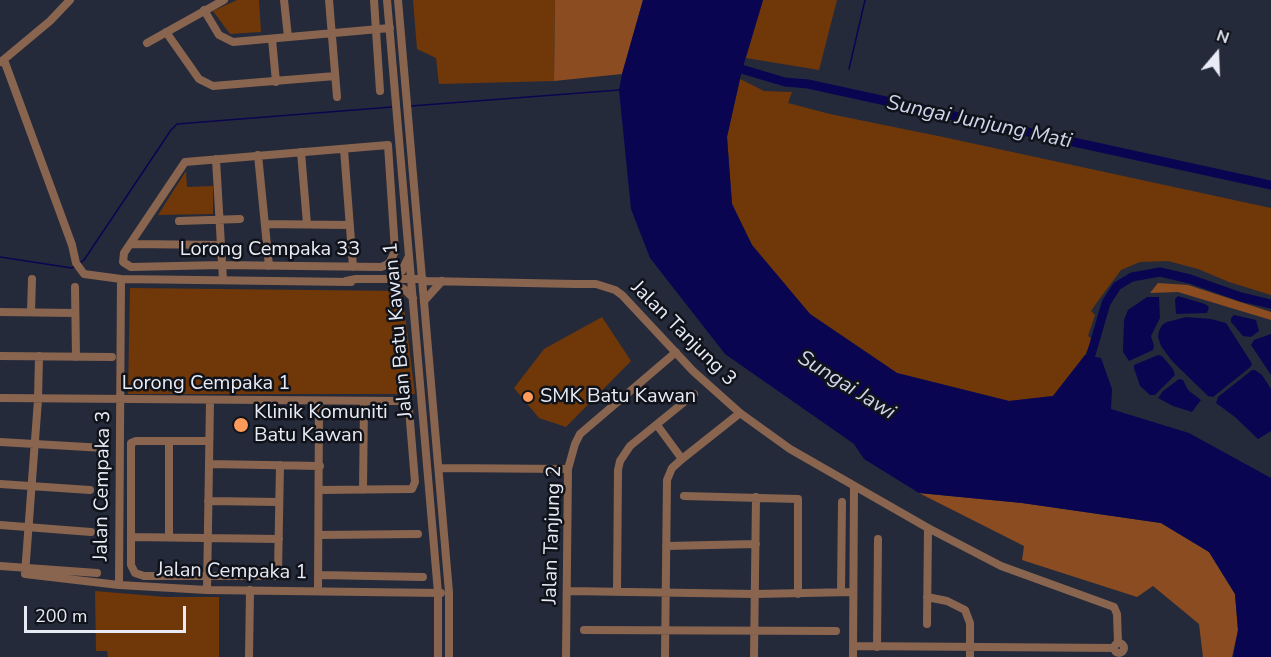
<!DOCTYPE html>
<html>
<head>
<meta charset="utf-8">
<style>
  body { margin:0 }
  #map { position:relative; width:1271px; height:657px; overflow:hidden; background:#252a3a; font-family:"Nunito Sans",sans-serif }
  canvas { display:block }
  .north { position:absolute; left:1187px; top:24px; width:60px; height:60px; -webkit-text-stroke:4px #10131a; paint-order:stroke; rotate:19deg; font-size:16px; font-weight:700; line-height:24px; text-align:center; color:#e8ebf6 }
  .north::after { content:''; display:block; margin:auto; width:21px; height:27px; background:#e8ebf6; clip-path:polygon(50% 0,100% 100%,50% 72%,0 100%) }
  .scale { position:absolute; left:24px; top:606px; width:162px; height:27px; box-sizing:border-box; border:3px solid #e8ebf6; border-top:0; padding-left:8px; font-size:18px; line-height:21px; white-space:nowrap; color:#e8ebf6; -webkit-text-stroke:4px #10131a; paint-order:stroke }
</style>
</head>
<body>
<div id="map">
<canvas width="1271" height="657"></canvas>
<div class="north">N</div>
<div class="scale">200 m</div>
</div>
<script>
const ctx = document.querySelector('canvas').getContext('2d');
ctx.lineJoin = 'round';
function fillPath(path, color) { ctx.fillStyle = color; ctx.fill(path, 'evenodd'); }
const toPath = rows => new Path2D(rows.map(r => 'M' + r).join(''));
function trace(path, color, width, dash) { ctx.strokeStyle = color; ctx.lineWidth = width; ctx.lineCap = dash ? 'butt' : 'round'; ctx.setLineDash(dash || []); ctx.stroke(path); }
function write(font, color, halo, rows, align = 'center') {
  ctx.font = font + ' "Nunito Sans",sans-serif'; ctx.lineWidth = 5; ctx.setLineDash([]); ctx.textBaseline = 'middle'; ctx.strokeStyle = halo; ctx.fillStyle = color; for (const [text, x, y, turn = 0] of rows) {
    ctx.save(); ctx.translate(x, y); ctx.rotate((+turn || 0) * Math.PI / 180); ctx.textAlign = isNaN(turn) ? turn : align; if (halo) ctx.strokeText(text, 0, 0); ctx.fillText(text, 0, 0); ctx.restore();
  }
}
fillPath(toPath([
  [237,0,259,0,261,32,230,34,213,11],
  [413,0,555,0,554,81,439,84,436,58,417,49],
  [763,0,837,0,819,70,746,58],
  [740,79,764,91,792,92,788,103,830,114,943,137,1271,208,1271,295,1229,282,1198,269,1168,261,1140,262,1121,270,1095,305,1091,311,1095,315,1088,336,1092,339,1085,355,1053,396,1009,401,897,373,810,314,752,245,732,204,727,137],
  [186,171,187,187,213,186,213,214,158,215],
  [130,288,402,291,415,394,128,394],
  [602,317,631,361,566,427,539,418,514,388,544,349],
  [95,591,166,597,219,597,219,657,108,657,107,651,96,651]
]), '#703709');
fillPath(toPath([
  [555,0,643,0,622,74,554,81],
  [1158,283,1188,285,1271,312,1271,320,1178,292,1150,293],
  [919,493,1022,503,1161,523,1209,552,1235,594,1238,630,1232,657,1203,657,1199,624,1153,586,1137,597,1022,560,1024,546]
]), '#8b4c21');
fillPath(toPath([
  [643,0,763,0,742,70,727,137,732,204,752,245,810,314,897,373,1009,401,1053,396,1085,355,1101,358,1112,389,1111,409,1189,433,1271,478,1271,657,1233,657,1238,630,1235,594,1209,552,1161,523,1022,503,919,493,864,459,854,444,725,354,650,258,631,209,619,90,622,74],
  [1178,296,1205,304,1209,307,1207,313,1176,314,1175,299],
  [1147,297,1159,297,1160,318,1151,336,1154,346,1153,350,1129,361,1123,352,1124,320,1128,310],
  [1234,315,1256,320,1259,331,1251,337,1243,336,1231,322,1231,318],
  [1186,317,1211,319,1226,323,1251,362,1252,365,1248,369,1213,397,1208,396,1172,361,1161,346,1158,337,1159,331,1162,325,1167,322],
  [1271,334,1271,375,1251,345,1254,340],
  [1158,355,1162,356,1173,369,1175,375,1155,395,1150,395,1140,386,1134,368,1134,365],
  [1252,370,1255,370,1262,375,1271,389,1271,431,1258,439,1235,417,1216,403,1218,397],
  [1179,379,1183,380,1188,390,1201,400,1192,412,1173,406,1158,398,1163,391]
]), '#0a0551');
trace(toPath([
  [849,69,865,0],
  [411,106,619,90],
  [0,257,72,268,76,265],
  [80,263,84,260,171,130,177,124,392,107]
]), '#0a0551', 1.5);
trace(toPath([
  [731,66,785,82,808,84,1271,185],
  [1088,365,1106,303,1117,286,1132,277,1160,272,1190,279,1241,297,1271,304]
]), '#0a0551', 9);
trace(toPath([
  [284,0,288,37],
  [329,0,337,97],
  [374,0,380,91],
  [387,0,438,593,438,657],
  [398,0,449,592,449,657],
  [204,10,219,35,233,42,390,28],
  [166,32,199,79,213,86,335,76],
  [272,39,276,82],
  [147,43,224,0],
  [4,60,72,245,76,263,84,274,121,279,351,282],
  [1,62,50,21,70,0],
  [388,145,395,251,390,262,386,265,381,267,222,265,131,267,123,262,124,253,185,162,388,145],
  [344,149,353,267],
  [301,152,307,224],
  [258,155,269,266],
  [216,159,223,280],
  [179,221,240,219],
  [265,224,350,225],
  [131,244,221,245],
  [392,278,402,271,408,258],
  [346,281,356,279,422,279,426,281,576,284,596,284,615,290,622,295,693,371,740,413,790,449,928,528,1001,566,1114,607,1117,614,1118,643],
  [394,284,404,289,413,298],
  [75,287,76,357],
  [424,301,442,281],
  [0,312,75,313],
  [31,312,32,279],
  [0,356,112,357],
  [39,356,38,400,25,574,119,585,207,590,441,593],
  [0,398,400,401,406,403,409,409,415,482,412,489,319,490],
  [657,425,682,459],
  [209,441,136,441,131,443,131,565,135,573,144,576,276,576,278,572,280,465],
  [0,442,104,448],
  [209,464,320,466],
  [439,468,568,469],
  [0,484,90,490],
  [363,490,364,401],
  [684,496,798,499,798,594],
  [208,501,279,502],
  [0,525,91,532],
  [319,535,418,534],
  [131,537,279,539],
  [169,537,169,441],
  [666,546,756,544],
  [0,566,97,573],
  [319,575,423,577],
  [119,585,121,279],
  [207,590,210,401],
  [318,590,319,402],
  [567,591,755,594,853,592],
  [617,591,618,470,620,461,630,446,694,394],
  [841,592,842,502],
  [927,597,947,601,965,610,970,623,970,657],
  [927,624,928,528],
  [584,630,836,631],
  '1114 648a5 5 0 1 1 10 0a5 5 0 1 1-10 0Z',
  [853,646,1113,648],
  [877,647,878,539],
  [249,657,250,590],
  [566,657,568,469,575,444,580,434,676,352],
  [665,657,667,480,672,468,682,459,740,413],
  [754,657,756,497],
  [853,657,854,487]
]), '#89654f', 8);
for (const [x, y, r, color] of [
  [528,397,6,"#ff9b5a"],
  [241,425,8,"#ff9b5a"]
]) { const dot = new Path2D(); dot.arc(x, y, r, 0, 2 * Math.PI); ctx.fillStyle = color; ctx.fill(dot); trace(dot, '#10131a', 2); }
write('20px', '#e8ebf6', '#10131a', [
  ["Lorong Cempaka 33",270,250],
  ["Jalan Batu Kawan 1",399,330,-95],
  ["Jalan Tanjung 3",683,334,45],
  ["Lorong Cempaka 1",206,384],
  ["Jalan Cempaka 3",103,486,-89],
  ["Jalan Tanjung 2",553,535,-88],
  ["Jalan Cempaka 1",232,572,1]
]);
write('20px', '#e8ebf6', '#10131a', [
  ["SMK Batu Kawan",540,397],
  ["Klinik Komuniti",254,413],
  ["Batu Kawan",254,436]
], 'left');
write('italic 21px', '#ced5eb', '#10131a', [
  ["Sungai Junjung Mati",979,123,12],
  ["Sungai Jawi",846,386,32]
]);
</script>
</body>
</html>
